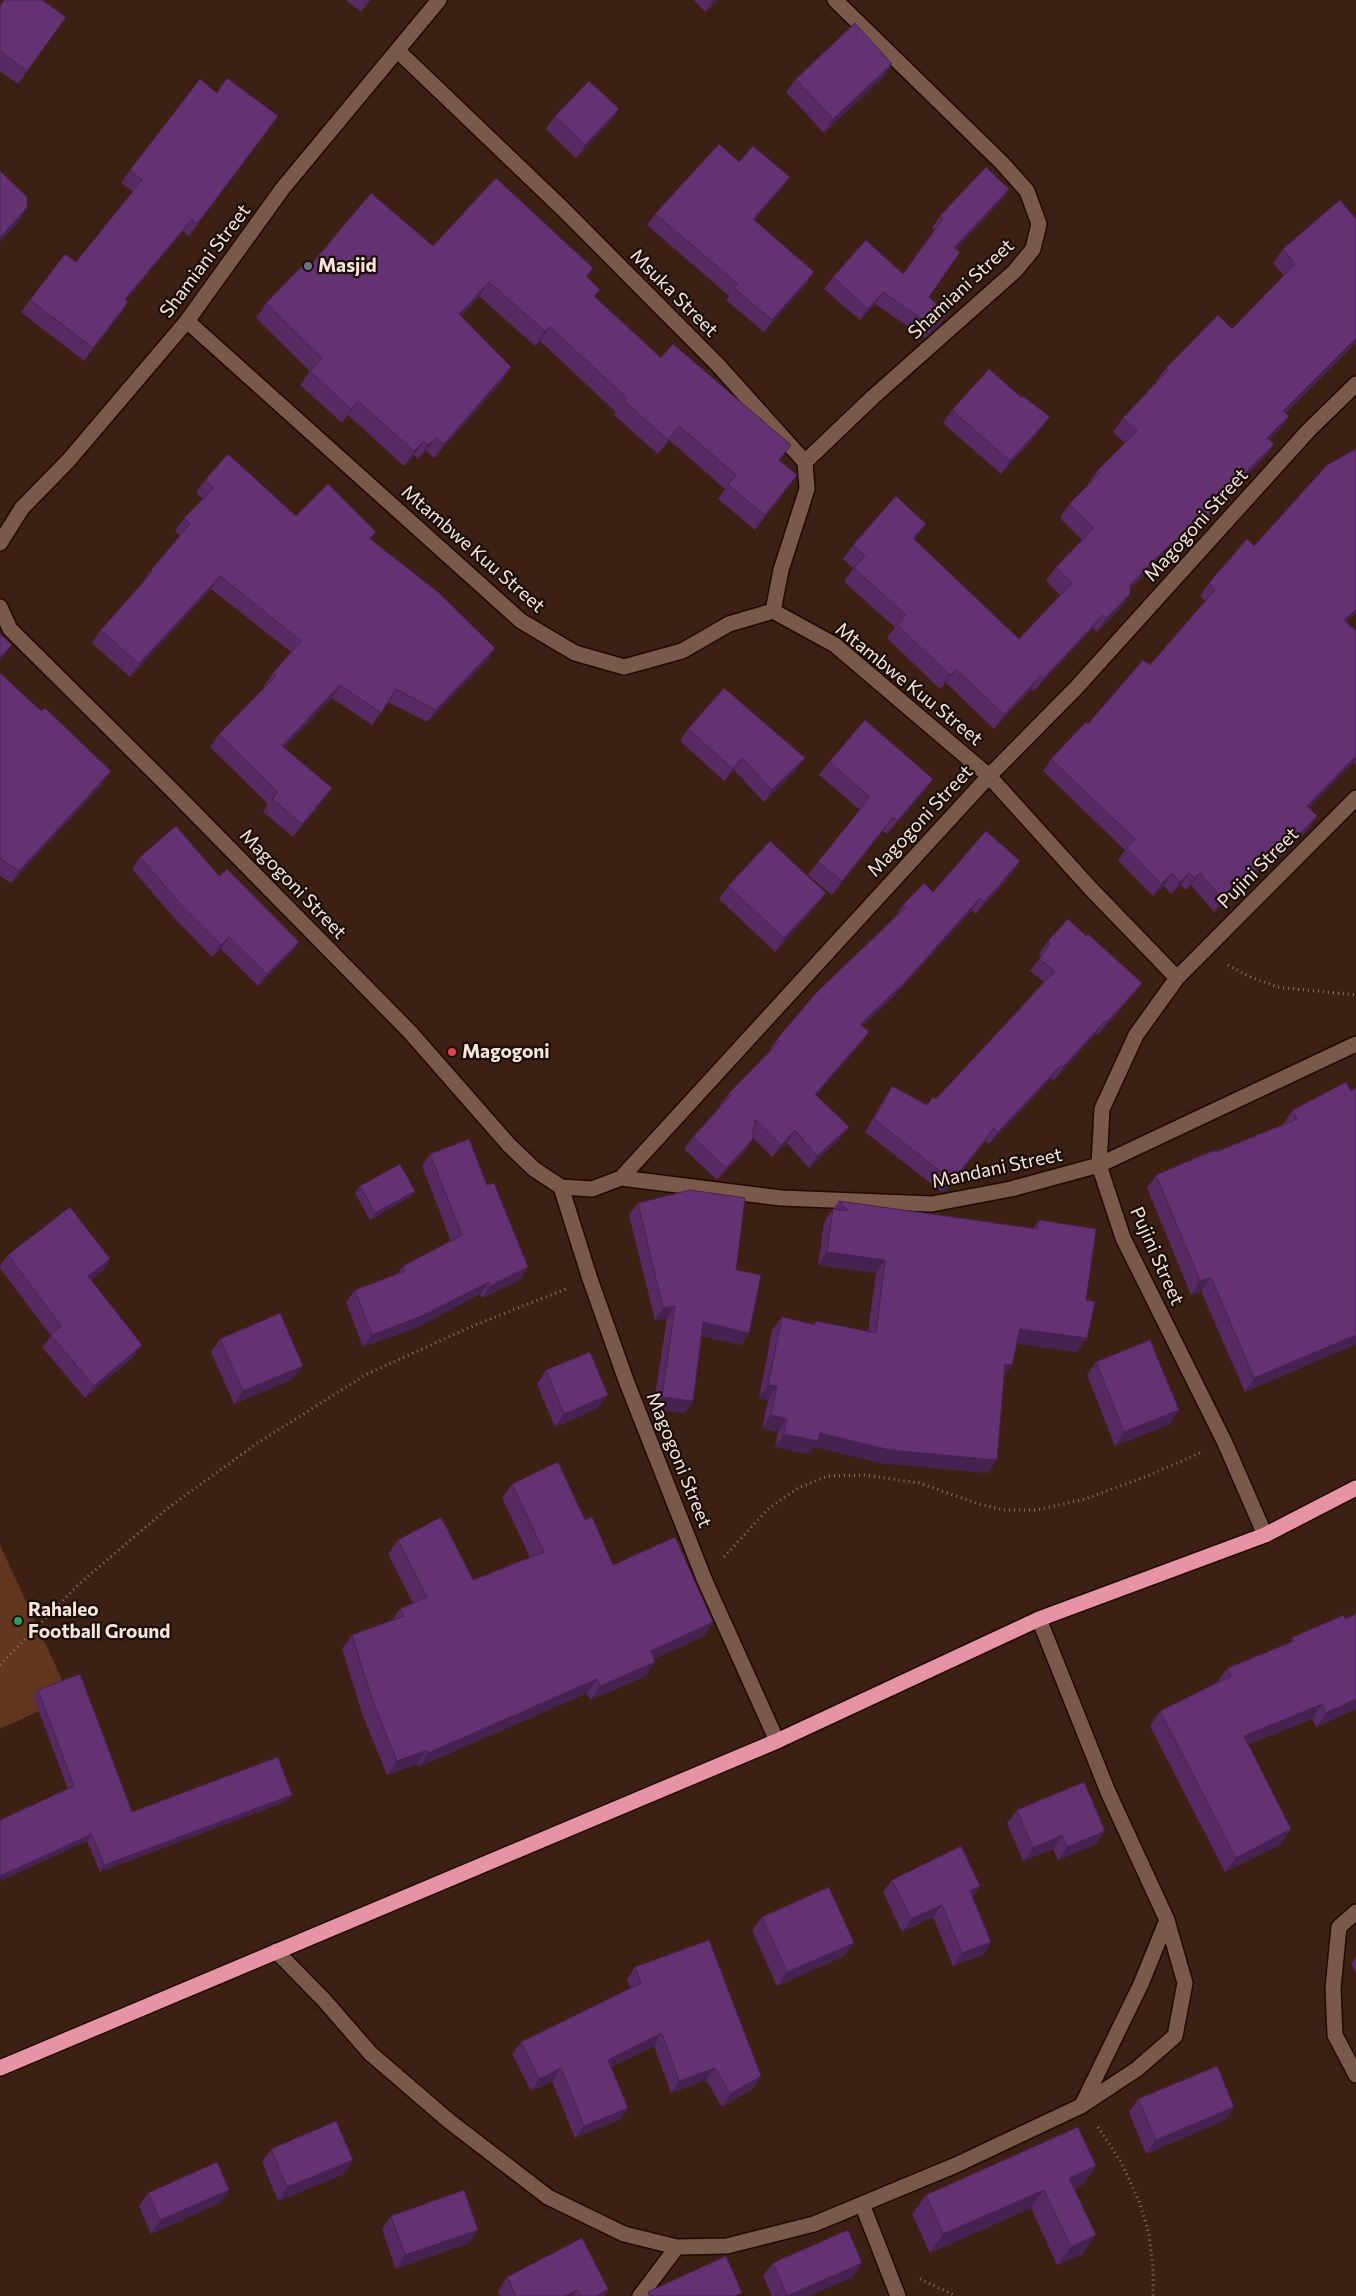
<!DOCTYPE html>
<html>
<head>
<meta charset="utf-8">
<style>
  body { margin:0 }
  canvas { display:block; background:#3c2013 }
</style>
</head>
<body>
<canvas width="1356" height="2296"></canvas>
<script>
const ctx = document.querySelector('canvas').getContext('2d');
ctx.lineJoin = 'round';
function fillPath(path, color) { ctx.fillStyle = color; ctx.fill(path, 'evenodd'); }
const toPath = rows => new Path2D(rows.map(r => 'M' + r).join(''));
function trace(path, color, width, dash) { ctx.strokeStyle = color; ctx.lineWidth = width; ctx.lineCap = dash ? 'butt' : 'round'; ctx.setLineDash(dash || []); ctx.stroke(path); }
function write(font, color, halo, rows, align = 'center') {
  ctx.font = font + ' Commissioner,sans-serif'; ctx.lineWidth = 4.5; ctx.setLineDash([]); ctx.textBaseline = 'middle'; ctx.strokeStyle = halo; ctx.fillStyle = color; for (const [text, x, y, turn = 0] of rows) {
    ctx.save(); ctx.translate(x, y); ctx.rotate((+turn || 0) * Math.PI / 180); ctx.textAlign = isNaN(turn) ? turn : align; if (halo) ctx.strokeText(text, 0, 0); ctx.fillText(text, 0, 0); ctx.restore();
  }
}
fillPath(toPath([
  [0,1545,70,1697,0,1729]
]), '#633620');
const street = toPath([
  [398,51,563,209,717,364,805,462,807,489,781,570,773,611],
  [187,321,521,621,575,653,624,667,682,651,729,624,773,611,835,645,989,776,1091,889,1177,978],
  [805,462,873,397,1015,271,1033,249,1039,224,1027,191,1002,163,835,0],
  [0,543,22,508,68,461,187,321,283,188,439,0],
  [0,607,10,629,172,790,410,1032,509,1145,534,1169,561,1187,592,1189,621,1178,989,776,1076,688,1308,431,1356,384],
  [621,1178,781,1198,932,1204,1011,1189,1099,1165,1356,1044],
  [561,1187,590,1279,627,1383,705,1581,777,1741],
  [1265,1535,1225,1443,1123,1238,1099,1165,1102,1109,1136,1035,1177,978,1356,798],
  [1356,1912,1339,1927,1333,1988,1335,2035,1356,2075],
  [276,1951,324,2000,370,2053,449,2121,548,2197,624,2234,677,2247,727,2246,814,2224,956,2165,1081,2106,1137,2069,1175,2036,1185,1983,1167,1920,1108,1792,1039,1619],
  [1082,2105,1141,1984,1167,1920],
  [862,2204,898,2296],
  [640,2296,677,2247]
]);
const highway = toPath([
  [0,2068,777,1741,1039,1619,1265,1535,1356,1488]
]);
trace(street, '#210900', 18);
trace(highway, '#210900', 18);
trace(toPath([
  [1228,965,1248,976,1277,987,1356,995],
  [724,1557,768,1509,798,1488,828,1476,864,1475,919,1483,979,1504,1004,1510,1037,1510,1085,1499,1145,1477,1200,1453],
  [0,1665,78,1585,168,1508,256,1444,367,1374,475,1325,566,1289],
  [1098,2127,1121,2162,1139,2201,1149,2234,1153,2268,1153,2296],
  [920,2279,956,2296]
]), '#8c7469', 3, [1, 4]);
trace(street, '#79594a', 15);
trace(highway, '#e693a6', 15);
fillPath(toPath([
  [346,0,370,0,361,12],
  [694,0,718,0,705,12],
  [0,6,66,17,18,84,0,71],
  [892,64,883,77,824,133,786,92,796,79],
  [217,93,269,129,189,236,183,231,126,300,128,302,84,361,21,312,30,300,76,262,133,192,121,183,130,170],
  [555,116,610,122,576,158,546,129],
  [739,162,790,177,781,189,754,220,814,272,806,284,764,332,726,300,729,296,647,225,655,214],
  [1009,189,1001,201,956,249,929,297,947,314,939,326,925,338,875,304,860,320,824,289,833,277,903,274,934,230,932,228,940,216],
  [1340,200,1352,347,1286,413,1279,430,1269,440,1274,444,1264,458,1216,506,1207,520,1166,562,1161,557,1130,589,1130,594,1120,608,1097,632,1093,628,1034,691,1031,689,994,729,946,683,940,689,887,638,895,627,844,582,853,568,843,559,853,545,926,524,914,540,1019,639,1060,595,1046,581,1056,567,1082,540,1060,518,1069,504,1088,485,1088,484,1097,471,1125,443,1113,432,1123,418,1157,382,1156,381,1166,368,1232,329,1284,276,1273,263,1283,249],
  [433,246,593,268,587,277,595,297,661,358,797,475,787,489,755,530,718,499,725,489,669,440,658,454,614,415,616,412,540,341,535,346,479,296,461,316,502,381,434,458,426,451,418,459,414,455,404,466,348,415,342,423,300,385,310,371,256,318,266,303,310,266],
  [952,410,1041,429,1001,474,943,423],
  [205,480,296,516,376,532,370,539,495,648,487,661,427,722,388,702,372,725,332,698,284,747,323,801,293,837,263,812,268,804,210,747,219,734,265,687,264,686,273,673,291,652,211,589,130,677,92,643,101,630,142,583,151,570,180,536,175,531,184,518,203,499,196,493],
  [1254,546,1346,622,1356,631,1356,765,1354,762,1309,808,1309,828,1267,870,1263,867,1214,912,1191,885,1186,890,1181,885,1171,894,1164,886,1153,896,1118,860,1125,850,1043,771,1051,759,1150,665,1206,601,1200,596,1209,583],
  [0,673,103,783,11,883,0,876],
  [688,729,805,758,797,769,764,802,734,770,724,781,680,741],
  [829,762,933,779,924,792,887,834,883,831,832,895,808,875,818,862,860,810,819,775],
  [140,857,219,876,299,942,290,954,258,986,221,949,212,957,176,920,132,869],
  [1020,861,1012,873,976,914,972,910,893,997,862,1026,869,1032,860,1044,816,1095,840,1139,809,1168,787,1143,772,1157,752,1137,752,1140,744,1152,717,1180,684,1149,693,1137,721,1106,720,1105,729,1093,770,1052,769,1051,777,1039,895,917,903,905,933,892],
  [728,886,826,893,816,906,775,952,719,899],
  [1086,936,1142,983,1133,995,1098,1035,1096,1033,1054,1080,1052,1078,989,1144,985,1141,945,1192,942,1192,865,1132,884,1099,892,1086,927,1105,936,1099,1044,982,1030,971,1041,956,1039,954,1048,941],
  [1346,1082,1356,1344,1245,1392,1201,1291,1191,1295,1147,1188,1156,1175,1216,1152,1284,1124,1283,1124,1293,1110],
  [430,1154,487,1185,528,1267,520,1280,482,1298,480,1294,416,1328,363,1347,346,1302,355,1290,397,1274,403,1266,451,1241,422,1166],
  [360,1186,415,1191,410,1197,370,1220,355,1193],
  [839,1201,1033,1228,1039,1220,1077,1352,1017,1343,1004,1378,988,1473,881,1463,814,1447,809,1454,775,1447,778,1432,762,1428,768,1400,759,1398,772,1330,782,1317,813,1325,816,1321,868,1332,876,1273,818,1265,824,1222],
  [638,1203,736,1270,749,1333,741,1345,702,1336,693,1401,684,1413,653,1409,667,1318,655,1320,629,1215],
  [8,1255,110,1259,102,1272,91,1280,133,1357,85,1398,42,1347,51,1336,0,1268,0,1266],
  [220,1339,293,1379,234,1404,211,1352],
  [1096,1362,1170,1424,1115,1446,1087,1375],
  [546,1370,598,1408,555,1427,537,1384],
  [512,1484,585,1520,613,1565,713,1622,704,1636,654,1659,646,1676,590,1700,587,1693,418,1767,417,1764,387,1775,363,1716,342,1649,352,1635,392,1620,400,1609,413,1603,388,1554,398,1540,473,1580,530,1557,502,1498],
  [1356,1614,1356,1709,1316,1727,1312,1719,1248,1744,1281,1844,1225,1872,1150,1726,1160,1711,1217,1682,1228,1668,1289,1643,1293,1637],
  [38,1690,132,1812,292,1795,287,1801,100,1872,87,1841,0,1881,0,1820,68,1789,33,1696],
  [1017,1810,1096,1844,1058,1860,1053,1849,1023,1861,1007,1823],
  [892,1880,972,1897,991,1942,982,1955,953,1966,933,1917,902,1932,883,1892],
  [762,1917,854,1943,844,1956,777,1986,752,1930],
  [1356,1957,1356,1974,1351,1964],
  [635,1967,761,2076,752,2089,722,2107,706,2080,671,2093,654,2046,611,2067,628,2108,619,2120,575,2138,552,2081,531,2091,512,2054,521,2042,630,1988,627,1979],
  [1138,2099,1234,2107,1225,2120,1146,2154,1129,2112],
  [271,2149,344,2174,278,2201,262,2162],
  [1096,2166,1082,2185,1074,2189,1083,2254,1057,2265,1031,2208,930,2253,912,2214,926,2195],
  [229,2190,220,2203,151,2234,139,2206,148,2193],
  [391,2216,478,2230,469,2243,396,2269,382,2229],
  [773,2263,853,2277,808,2296,772,2296,763,2276],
  [507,2277,608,2289,604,2296,500,2296,498,2291]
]), '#562a62');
fillPath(toPath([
  [713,0,718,0,705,12],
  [892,64,883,77,824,133,833,119],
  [619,109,610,122,576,158,585,145],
  [278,116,269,129,189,236,197,224],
  [790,177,781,189,745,231,753,219],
  [1009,189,1001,201,946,259,954,248],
  [27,208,13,228,0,242,0,237],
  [192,219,183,231,116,312,125,299],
  [814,272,806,284,764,332,772,320],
  [489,282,479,296,449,329,459,314],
  [883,292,875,304,860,320,868,309],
  [128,302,120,315,84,361,93,348],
  [947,314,939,326,925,338,933,327],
  [550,327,540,341,535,346,545,331],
  [1356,337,1356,341,1352,347,1274,424,1283,411],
  [511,367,502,381,434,458,444,444],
  [358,401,348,415,342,423,351,409],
  [1289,416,1279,430,1257,451,1267,438],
  [1050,417,1041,429,1001,474,1010,461],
  [436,437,426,451,418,459,428,445],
  [424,441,414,455,404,466,414,451],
  [1274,444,1264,458,1205,518,1214,505],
  [797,475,787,489,755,530,765,515],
  [1216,507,1207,520,1166,562,1175,548],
  [926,524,916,537,903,552,913,538],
  [1171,543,1161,557,1120,599,1130,585],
  [220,576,211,589,130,677,139,664],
  [1130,594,1120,608,1097,632,1106,618],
  [1356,609,1356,613,1335,632,1344,620],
  [1103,615,1093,628,1034,691,1044,678],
  [12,645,0,661,0,657],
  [495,648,487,661,427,722,436,710],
  [956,669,946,683,940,689,950,675],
  [1041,675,1031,689,994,729,1004,715],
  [340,685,332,698,273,758,282,746],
  [1356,756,1356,759,1354,762,1299,818,1307,806],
  [742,758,734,770,724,781,733,769],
  [805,758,797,769,764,802,772,790],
  [111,771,103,783,11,883,19,871],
  [933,779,924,792,887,834,897,821],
  [332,788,323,801,293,837,302,824],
  [1317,816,1309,828,1267,870,1276,858],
  [893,817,883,831,832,895,842,881],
  [1272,855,1263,867,1214,912,1223,900],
  [1020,861,1012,873,976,914,984,902],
  [1172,873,1164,886,1153,896,1161,884],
  [1189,873,1181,885,1171,894,1180,882],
  [1200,873,1191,885,1186,890,1195,878],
  [826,893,816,906,775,952,784,938],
  [980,898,972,910,893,997,851,1036,860,1024],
  [229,937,221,949,212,957,221,945],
  [299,942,290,954,258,986,267,974],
  [1142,983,1133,995,1098,1035,1107,1022],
  [1105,1021,1096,1033,1054,1080,1063,1067],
  [869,1032,860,1044,807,1106,815,1094],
  [1061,1065,1052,1078,989,1144,998,1132],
  [849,1127,840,1139,809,1168,817,1156],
  [994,1128,985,1141,945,1192,942,1192,951,1180],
  [795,1130,787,1143,772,1157,781,1145],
  [752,1140,744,1152,717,1180,726,1168],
  [415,1191,410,1197,370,1220,375,1213],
  [827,1252,885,1260,876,1273,818,1265],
  [110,1259,102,1272,80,1288,88,1276],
  [528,1267,520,1280,482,1298,490,1286],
  [1211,1277,1201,1291,1191,1295,1200,1281],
  [489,1282,480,1294,416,1328,363,1347,372,1335],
  [675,1306,667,1318,655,1320,663,1308],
  [703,1322,749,1333,741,1345,695,1334],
  [1020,1329,1087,1338,1077,1352,1011,1343],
  [1356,1335,1356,1344,1245,1392,1254,1378],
  [142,1345,133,1357,85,1398,94,1386],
  [1005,1364,1012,1365,1003,1379],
  [303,1366,293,1379,234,1404,243,1391],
  [768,1385,777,1386,768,1400,759,1398],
  [608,1395,598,1408,555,1427,564,1414],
  [662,1397,693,1401,684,1413,653,1409],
  [1179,1410,1170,1424,1115,1446,1124,1432],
  [771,1415,787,1419,778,1432,762,1428],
  [820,1433,997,1460,988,1473,881,1463,814,1447,809,1454,775,1447,784,1434],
  [713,1622,704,1636,641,1665,651,1651],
  [655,1662,646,1676,590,1700,600,1686],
  [597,1679,587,1693,418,1767,428,1753],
  [1356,1699,1356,1709,1316,1727,1326,1713],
  [1322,1704,1312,1719,1234,1750,1244,1736],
  [427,1750,417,1764,387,1775,397,1761],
  [292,1795,287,1801,100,1872,104,1865],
  [1291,1829,1281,1844,1225,1872,1236,1858],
  [1105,1831,1096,1844,1058,1860,1067,1847],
  [92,1834,87,1841,0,1881,0,1876],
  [1062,1835,1053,1849,1023,1861,1033,1848],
  [980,1886,971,1899,970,1891],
  [942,1905,933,1917,902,1932,911,1919],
  [991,1942,982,1955,953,1966,962,1953],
  [854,1943,844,1956,777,1986,787,1972],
  [662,2033,654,2046,600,2072,608,2060],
  [561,2068,552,2081,531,2091,539,2079],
  [715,2068,706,2080,671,2093,679,2081],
  [761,2076,752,2089,722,2107,730,2094],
  [1234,2107,1225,2120,1146,2154,1156,2140],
  [628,2108,619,2120,575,2138,584,2126],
  [353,2160,344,2174,278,2201,287,2187],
  [1096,2166,1082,2185,1056,2197,1069,2178],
  [229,2190,220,2203,151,2234,160,2220],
  [1044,2190,1031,2208,930,2253,943,2234],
  [478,2230,469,2243,396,2269,405,2255],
  [1096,2235,1083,2254,1057,2265,1071,2247],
  [862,2263,853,2277,808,2296,787,2296],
  [608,2289,604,2296,596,2296],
  [577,2290,573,2296,565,2296]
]), '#462250');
const building = toPath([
  [4,0,42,0,66,17,27,71,0,51,0,6,4,0],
  [855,23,892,64,833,119,796,79,855,23],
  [227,78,278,116,197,224,192,219,125,299,128,302,93,348,30,300,65,254,76,262,142,180,130,170,200,79,217,93,227,78],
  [589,81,619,109,585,145,555,116,589,81],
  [719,144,739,162,753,146,790,177,753,219,814,272,772,320,734,288,738,284,655,214,719,144],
  [986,167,1009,189,954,248,960,252,929,297,947,314,933,327,883,292,868,309,833,277,866,240,903,274,943,219,940,216,986,167],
  [0,171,27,197,27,208,0,237,0,171],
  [496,178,593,268,586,276,600,290,594,296,661,358,673,344,791,445,779,460,797,475,765,515,728,485,736,475,679,426,668,440,624,401,627,398,550,327,545,331,489,282,459,314,511,367,444,444,436,437,428,445,424,441,414,451,358,401,351,409,310,371,322,358,266,303,306,262,310,266,371,193,433,246,496,178],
  [1340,200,1356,219,1356,338,1283,411,1289,416,1267,438,1274,444,1214,505,1216,507,1175,548,1171,543,1130,585,1130,594,1106,618,1103,615,1044,678,1041,675,1004,715,956,669,950,675,897,625,906,615,854,568,865,556,853,545,896,496,926,524,913,538,1019,639,1072,583,1056,567,1094,528,1069,504,1100,473,1097,471,1137,431,1123,418,1168,370,1166,368,1218,315,1232,329,1295,264,1283,249,1340,200],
  [989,369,1022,398,1023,396,1050,417,1010,461,952,410,989,369],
  [1356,449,1356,609,1344,620,1356,631,1356,756,1307,806,1317,816,1276,858,1272,855,1223,900,1200,873,1195,878,1189,873,1180,882,1172,873,1161,884,1127,848,1135,839,1051,759,1086,722,1088,724,1143,660,1150,665,1215,590,1209,583,1247,539,1254,546,1327,465,1356,449],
  [228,454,296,516,328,484,376,532,369,538,439,593,495,648,436,710,396,689,381,713,340,685,282,746,332,788,302,824,272,799,278,792,219,734,276,676,273,673,301,641,220,576,139,664,101,630,152,572,151,570,190,524,184,518,214,488,205,480,228,454],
  [0,634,12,645,0,657,0,634],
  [0,673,41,711,45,708,111,771,19,871,0,858,0,673],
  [724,688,805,758,772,790,742,758,733,769,688,729,724,688],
  [865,720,933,779,897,821,893,817,842,881,818,862,870,797,829,762,865,720],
  [176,826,219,876,227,869,299,942,267,974,229,937,221,945,184,908,140,857,176,826],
  [986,831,1020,861,984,902,980,898,902,985,860,1024,869,1032,815,1094,849,1127,817,1156,795,1130,781,1145,755,1119,752,1140,726,1168,693,1137,731,1095,729,1093,780,1041,777,1039,817,992,906,907,903,905,924,883,933,892,986,831],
  [770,841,826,893,784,938,728,886,770,841],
  [1068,919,1086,936,1088,934,1142,983,1107,1022,1105,1021,1063,1067,1061,1065,998,1132,994,1128,954,1179,951,1180,874,1119,892,1086,927,1105,933,1097,936,1099,1055,971,1039,959,1050,944,1048,941,1068,919],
  [1346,1082,1351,1091,1356,1088,1356,1335,1254,1378,1211,1277,1200,1281,1156,1175,1215,1150,1216,1152,1297,1119,1293,1110,1346,1082],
  [469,1139,487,1185,494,1183,528,1267,490,1286,489,1282,424,1315,372,1335,355,1290,405,1271,403,1266,462,1235,430,1154,469,1139],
  [400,1164,415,1191,375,1213,360,1186,400,1164],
  [690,1190,745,1198,736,1270,761,1275,749,1333,703,1322,693,1401,662,1397,675,1306,663,1308,638,1203,690,1190],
  [839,1201,1037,1229,1039,1220,1096,1229,1086,1300,1095,1302,1087,1338,1020,1329,1012,1365,1005,1364,997,1460,890,1450,820,1433,818,1441,784,1434,787,1419,771,1415,777,1386,768,1385,782,1317,815,1325,816,1321,876,1333,885,1260,827,1252,833,1209,849,1211,839,1201],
  [70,1207,110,1259,88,1276,142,1345,94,1386,51,1335,61,1326,8,1255,70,1207],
  [280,1313,303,1366,243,1391,220,1339,280,1313],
  [1150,1340,1179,1410,1124,1432,1096,1362,1150,1340],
  [590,1352,608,1395,564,1414,546,1370,590,1352],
  [558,1462,585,1520,592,1517,613,1565,675,1537,713,1622,651,1651,655,1662,600,1686,597,1679,428,1753,427,1750,397,1761,373,1702,352,1635,404,1616,400,1609,427,1597,398,1540,441,1517,473,1580,544,1552,512,1484,558,1462],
  [1356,1614,1356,1699,1326,1713,1322,1704,1244,1736,1291,1829,1236,1858,1160,1711,1231,1676,1228,1668,1294,1641,1293,1637,1344,1615,1345,1619,1356,1614],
  [80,1674,132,1812,278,1757,292,1795,104,1865,92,1834,0,1876,0,1820,74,1786,38,1690,80,1674],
  [1084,1782,1105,1831,1067,1847,1062,1835,1033,1848,1017,1810,1084,1782],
  [961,1846,980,1886,970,1891,991,1942,962,1953,942,1905,911,1919,892,1880,961,1846],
  [829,1887,854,1943,787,1972,762,1917,829,1887],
  [709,1940,761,2076,730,2094,715,2068,679,2081,662,2033,608,2060,628,2108,584,2126,561,2068,539,2079,521,2042,641,1983,635,1967,709,1940],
  [1217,2066,1234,2107,1156,2140,1138,2099,1217,2066],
  [336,2121,353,2160,287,2187,271,2149,336,2121],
  [1078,2127,1096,2166,1069,2178,1096,2235,1071,2247,1044,2190,943,2234,926,2195,1078,2127],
  [217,2162,229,2190,160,2220,148,2193,217,2162],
  [464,2190,478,2230,405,2255,391,2216,464,2190],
  [848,2230,862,2263,787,2296,773,2263,848,2230],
  [582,2238,608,2289,596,2296,581,2296,577,2290,565,2296,516,2296,507,2277,582,2238],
  [726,2256,742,2293,734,2296,650,2296,648,2292,726,2256]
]);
fillPath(building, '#643172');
trace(building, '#462250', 1);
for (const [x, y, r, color] of [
  [308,266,5,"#6b7280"],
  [452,1052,5,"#e0444e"],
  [18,1621,5,"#2e9e5b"]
]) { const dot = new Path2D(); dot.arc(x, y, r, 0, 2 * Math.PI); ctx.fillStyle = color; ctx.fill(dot); trace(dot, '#1a0e08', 2); }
write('19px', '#f7e4db', '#1a0e08', [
  ["Shamiani Street",205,261,-53],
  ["Shamiani Street",961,289,-43],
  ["Msuka Street",674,293,45],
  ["Magogoni Street",1196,525,-48],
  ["Mtambwe Kuu Street",473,549,41],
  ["Mtambwe Kuu Street",909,684,39],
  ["Magogoni Street",920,821,-47],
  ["Pujini Street",1258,868,-45],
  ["Magogoni Street",293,884,46],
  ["Mandani Street",997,1168,-12],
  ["Pujini Street",1157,1256,66],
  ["Magogoni Street",679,1460,68]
]);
write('bold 19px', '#f7e4db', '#1a0e08', [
  ["Masjid",318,266],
  ["Magogoni",462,1052],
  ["Rahaleo",28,1610],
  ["Football Ground",28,1632]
], 'left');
</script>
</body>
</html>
